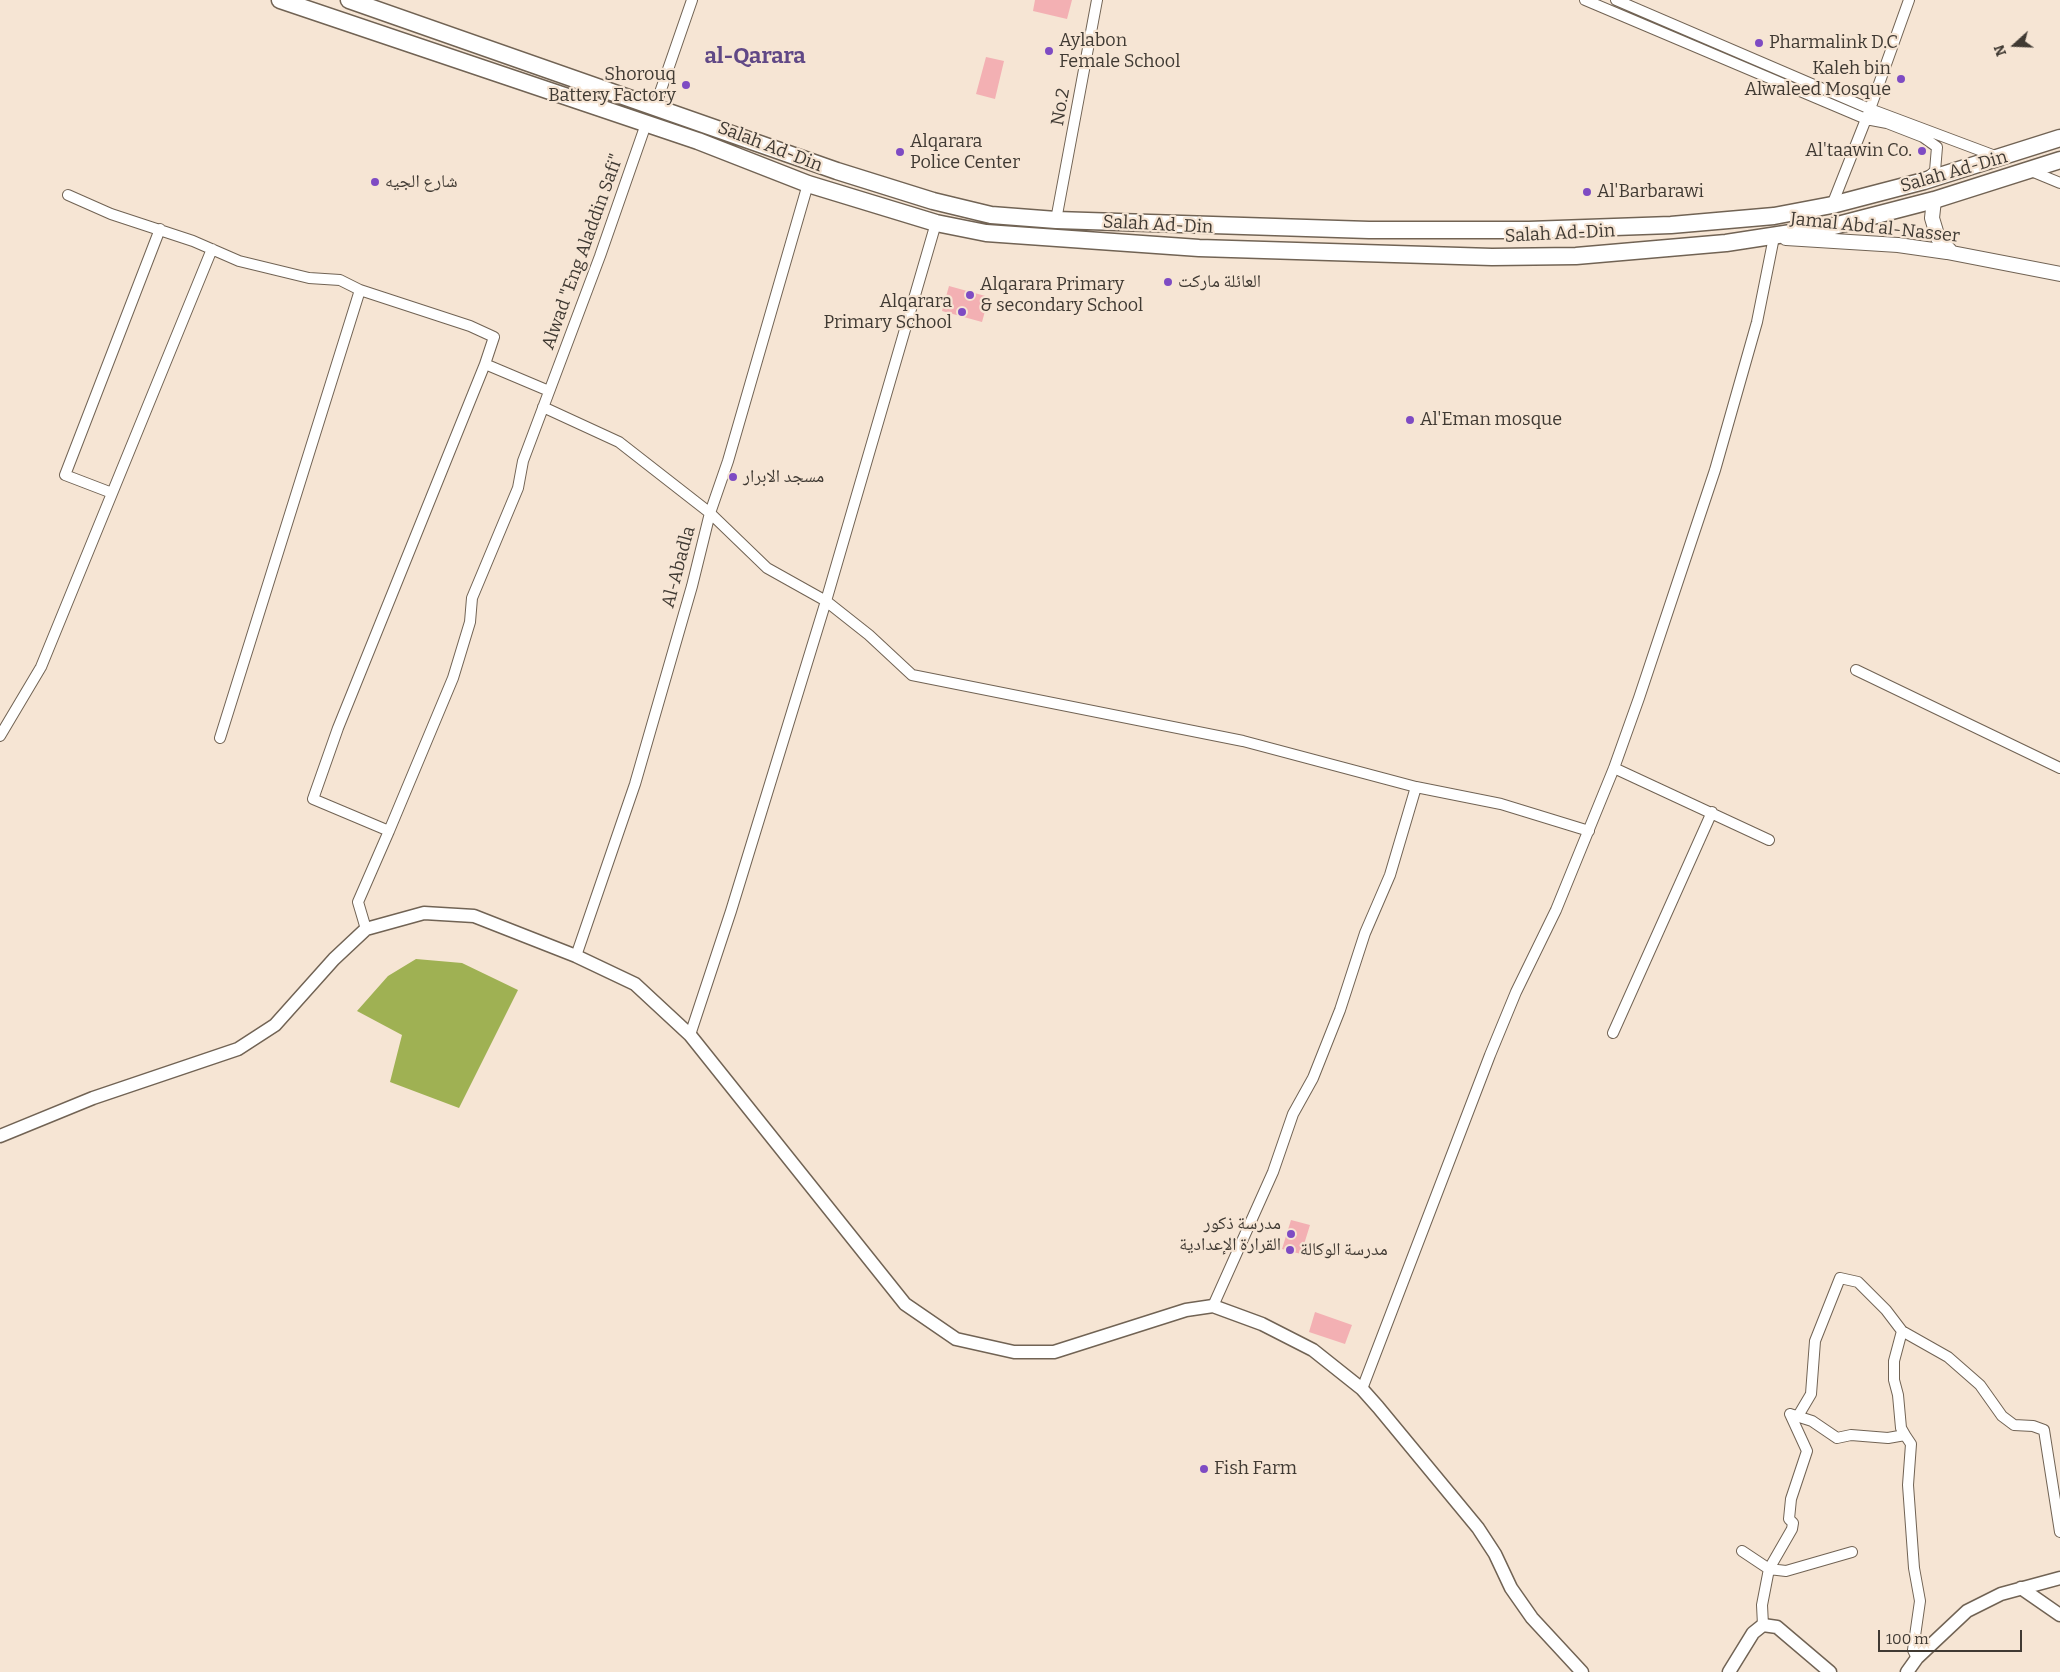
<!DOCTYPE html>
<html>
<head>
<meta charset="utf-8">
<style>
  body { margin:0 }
  #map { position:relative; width:2060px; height:1672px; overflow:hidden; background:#f6e5d4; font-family:Bitter,serif }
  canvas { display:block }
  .north { position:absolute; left:1990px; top:20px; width:50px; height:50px; -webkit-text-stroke:4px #f6e5d4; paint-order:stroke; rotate:250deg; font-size:14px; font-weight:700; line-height:20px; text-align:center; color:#403a33 }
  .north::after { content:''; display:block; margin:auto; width:18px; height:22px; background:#403a33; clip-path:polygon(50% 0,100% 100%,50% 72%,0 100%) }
  .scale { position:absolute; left:1878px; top:1630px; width:144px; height:22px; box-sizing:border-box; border:2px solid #403a33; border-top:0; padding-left:6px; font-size:15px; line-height:18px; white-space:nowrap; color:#403a33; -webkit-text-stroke:4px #f6e5d4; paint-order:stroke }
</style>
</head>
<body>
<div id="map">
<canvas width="2060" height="1672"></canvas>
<div class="north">N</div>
<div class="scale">100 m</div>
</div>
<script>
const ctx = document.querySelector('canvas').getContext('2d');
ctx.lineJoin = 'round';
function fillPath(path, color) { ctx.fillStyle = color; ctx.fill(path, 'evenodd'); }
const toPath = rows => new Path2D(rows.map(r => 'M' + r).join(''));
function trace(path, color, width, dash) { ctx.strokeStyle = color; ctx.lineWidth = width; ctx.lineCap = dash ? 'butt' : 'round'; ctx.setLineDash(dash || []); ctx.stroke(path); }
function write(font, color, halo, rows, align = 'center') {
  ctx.font = font + ' Bitter,"Noto Naskh Arabic",serif'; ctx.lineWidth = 4.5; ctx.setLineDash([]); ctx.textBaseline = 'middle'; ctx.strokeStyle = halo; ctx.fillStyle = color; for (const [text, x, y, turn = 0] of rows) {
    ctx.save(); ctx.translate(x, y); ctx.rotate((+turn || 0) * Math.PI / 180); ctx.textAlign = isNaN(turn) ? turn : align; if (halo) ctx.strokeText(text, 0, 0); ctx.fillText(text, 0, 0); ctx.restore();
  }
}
fillPath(toPath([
  [1035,0,1072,0,1067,19,1033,11],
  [986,57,1004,61,995,99,976,94],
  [949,286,989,297,982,322,942,311],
  [1291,1220,1310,1225,1301,1254,1282,1249],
  [1315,1312,1352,1325,1345,1344,1309,1332]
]), '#f3b0b3');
fillPath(toPath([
  [416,959,462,963,518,990,459,1108,390,1082,402,1035,357,1011,388,976]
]), '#9fb153');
const minor = toPath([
  [1585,0,1866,119,1887,123,1923,137,1937,147,1935,171,1928,177],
  [1616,0,1870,109,1998,157],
  [655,107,692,0],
  [2031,171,2060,183],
  [68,195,111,214,193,241,239,261,309,278,340,280,360,290,470,326,494,337,485,364,549,391],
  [1832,205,1870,109,1909,0],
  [1056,220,1097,0],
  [485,364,338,728,313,799,389,831,453,678,470,622,472,598,518,488,523,461,600,256,646,124],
  [543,407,619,442,710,513,767,568,826,601,869,635,912,675,1243,741,1416,787,1501,804,1589,831],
  [112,493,65,475,160,229],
  [1856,670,2060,768],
  [0,736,41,667,212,249],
  [220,738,360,290],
  [1614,768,1769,840],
  [366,929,358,902,389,831],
  [576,956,635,784,692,586,710,513,728,461,808,184],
  [1613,1033,1712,812],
  [690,1035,731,911,826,601,936,223],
  [1213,1306,1273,1172,1293,1114,1313,1078,1340,1010,1365,933,1390,875,1416,787],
  [1902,1331,1894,1361,1894,1380,1898,1395,1901,1428,1905,1435],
  [1362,1389,1490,1055,1516,992,1556,910,1614,768,1639,698,1715,470,1757,322,1774,237],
  [1790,1414,1812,1421,1837,1438,1851,1435,1888,1438,1905,1435,1911,1444,1908,1485,1914,1568,1920,1601,1913,1650,1917,1658],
  [1798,1416,1811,1394,1815,1341,1840,1278,1858,1282,1886,1310,1902,1331,1948,1357,1980,1385,2002,1416,2014,1425,2033,1426,2044,1430,2060,1532],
  [1742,1551,1769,1569,1786,1571,1852,1552],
  [1763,1625,1762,1605,1769,1569,1792,1529,1793,1523,1789,1519,1791,1499,1807,1451,1790,1414]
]);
const tertiary = toPath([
  [0,1136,93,1098,238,1049,275,1025,334,959,366,929,424,913,474,916,576,956,635,984,690,1035,905,1304,956,1339,1014,1352,1054,1352,1186,1310,1213,1306,1262,1324,1313,1350,1362,1389,1378,1407,1478,1528,1495,1554,1511,1588,1532,1618,1582,1672],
  [2021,1588,2060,1615],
  [1729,1672,1753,1633,1763,1625,1777,1627,1830,1672],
  [1907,1672,1917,1658,1967,1611,2001,1594,2060,1578]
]);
const secondary = toPath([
  [1934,200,1932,218,1938,238,1952,253],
  [1786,238,1898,245,1947,252,2060,274]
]);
const trunk = toPath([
  [280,0,698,141,808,184,936,223,986,233,1199,248,1492,257,1576,256,1726,243,1830,227,1934,200,2060,160],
  [349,0,837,171,933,201,991,215,1056,220,1369,230,1529,230,1671,225,1774,216,1832,205,1924,181,2060,138]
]);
trace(minor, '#716354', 12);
trace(tertiary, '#716354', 15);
trace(secondary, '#716354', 16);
trace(trunk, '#716354', 19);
trace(minor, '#fff', 10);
trace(tertiary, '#fff', 12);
trace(secondary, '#fff', 14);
trace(trunk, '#fff', 16);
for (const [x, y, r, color] of [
  [1759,43,5,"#7e4bc3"],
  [1049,51,5,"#7e4bc3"],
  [1901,79,5,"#7e4bc3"],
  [686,85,5,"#7e4bc3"],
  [1922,151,5,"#7e4bc3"],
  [900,152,5,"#7e4bc3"],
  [375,182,5,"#7e4bc3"],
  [1587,192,5,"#7e4bc3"],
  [1168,282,5,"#7e4bc3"],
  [970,295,5,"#7e4bc3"],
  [962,312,5,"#7e4bc3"],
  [1410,420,5,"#7e4bc3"],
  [733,477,5,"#7e4bc3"],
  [1291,1234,5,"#7e4bc3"],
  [1290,1250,5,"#7e4bc3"],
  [1204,1469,5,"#7e4bc3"]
]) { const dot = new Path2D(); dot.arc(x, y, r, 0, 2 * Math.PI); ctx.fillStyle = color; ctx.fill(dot); trace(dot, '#f6e5d4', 2); }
write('18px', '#403a33', '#f6e5d4', [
  ["Aylabon",1059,41],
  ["Female School",1059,62],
  ["Pharmalink D.C",1769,43],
  ["Kaleh bin",1891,69,"right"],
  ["Alwaleed Mosque",1891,90,"right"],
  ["Shorouq",676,75,"right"],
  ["Battery Factory",676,96,"right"],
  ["Alqarara",910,142],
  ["Police Center",910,163],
  ["Al'taawin Co.",1912,151,"right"],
  ["شارع الجيه",385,182],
  ["Al'Barbarawi",1597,192],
  ["العائلة ماركت",1178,282],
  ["Alqarara Primary",980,285],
  ["& secondary School",980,306],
  ["Alqarara",952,302,"right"],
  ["Primary School",952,323,"right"],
  ["Al'Eman mosque",1420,420],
  ["مسجد الابرار",743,477],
  ["مدرسة ذكور",1281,1224,"right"],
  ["القرارة الإعدادية",1281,1245,"right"],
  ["مدرسة الوكالة",1300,1250],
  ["Fish Farm",1214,1469]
], 'left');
write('18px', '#403a33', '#f6e5d4', [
  ["No.2",1061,107,-80],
  ["Salah Ad-Din",770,147,21],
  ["Salah Ad-Din",1954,172,-16],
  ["Salah Ad-Din",1158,225,3],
  ["Jamal Abd al-Nasser",1875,228,6],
  ["Salah Ad-Din",1560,234,-3],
  ["Alwad \"Eng Aladdin Safi\"",583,252,-70],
  ["Al-Abadla",679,567,-75]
]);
write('bold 22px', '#604886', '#f6e5d4', [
  ["al-Qarara",755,57]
]);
</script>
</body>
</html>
